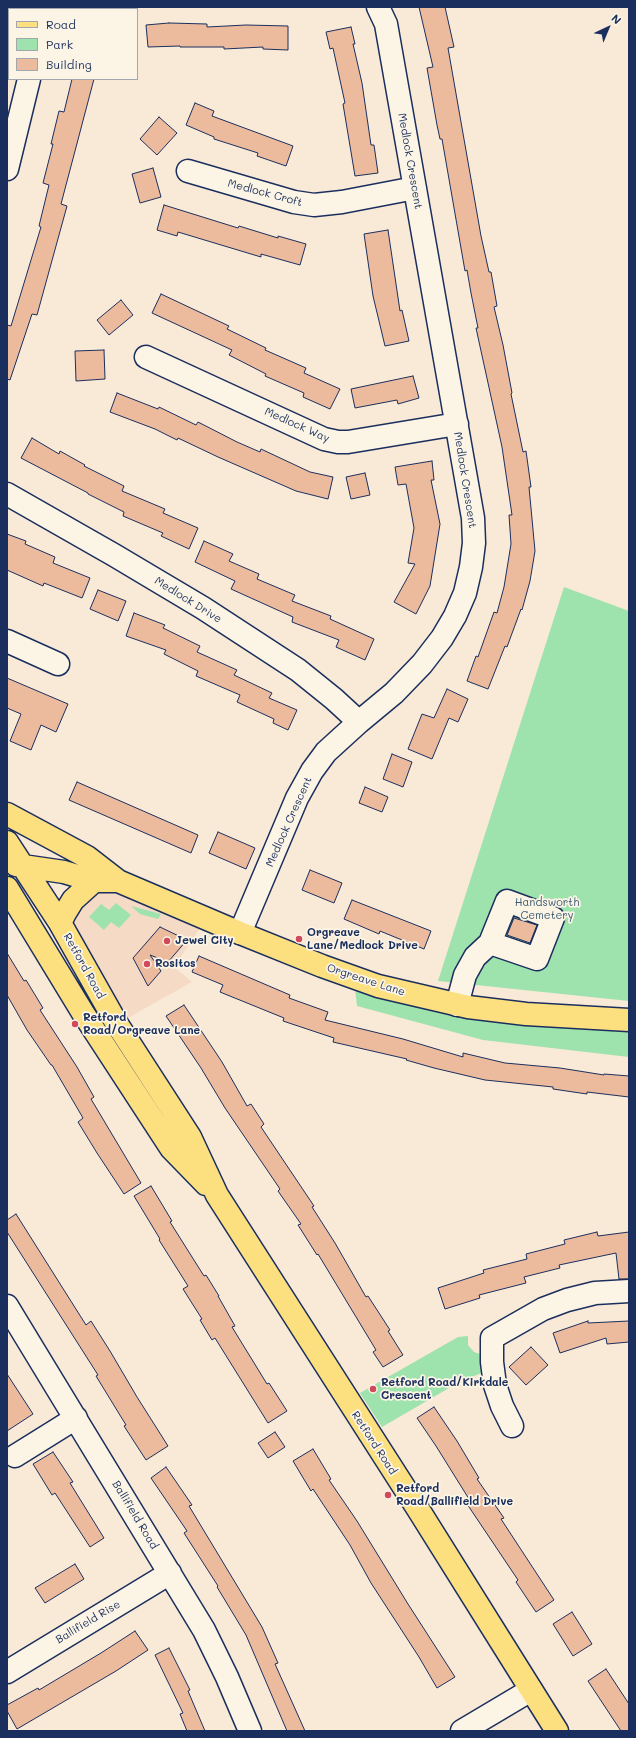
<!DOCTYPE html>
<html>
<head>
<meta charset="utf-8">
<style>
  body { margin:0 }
  #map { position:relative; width:636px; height:1738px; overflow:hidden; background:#f9e9d7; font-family:Mali,sans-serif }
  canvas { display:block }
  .frame { position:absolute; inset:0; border:8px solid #1b2f5e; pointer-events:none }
  .legend { position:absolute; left:8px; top:8px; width:130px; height:72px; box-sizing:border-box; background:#fcf5e5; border:1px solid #a2a6af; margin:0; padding:5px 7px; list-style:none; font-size:12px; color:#1b2f5e }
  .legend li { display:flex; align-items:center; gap:8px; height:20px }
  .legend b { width:20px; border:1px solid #a2a6af }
  .north { position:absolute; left:588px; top:8px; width:40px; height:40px; -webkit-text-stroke:3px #fcf5e5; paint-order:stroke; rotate:44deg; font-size:11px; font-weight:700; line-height:16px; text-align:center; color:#1b2f5e }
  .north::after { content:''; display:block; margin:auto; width:14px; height:18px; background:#1b2f5e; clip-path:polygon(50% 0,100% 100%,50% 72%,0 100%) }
</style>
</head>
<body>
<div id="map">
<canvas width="636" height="1738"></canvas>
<div class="frame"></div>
<ul class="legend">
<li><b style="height:5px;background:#fce080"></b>Road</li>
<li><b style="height:11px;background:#9ee2ae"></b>Park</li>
<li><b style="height:11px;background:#ecbb9d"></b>Building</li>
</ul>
<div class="north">N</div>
</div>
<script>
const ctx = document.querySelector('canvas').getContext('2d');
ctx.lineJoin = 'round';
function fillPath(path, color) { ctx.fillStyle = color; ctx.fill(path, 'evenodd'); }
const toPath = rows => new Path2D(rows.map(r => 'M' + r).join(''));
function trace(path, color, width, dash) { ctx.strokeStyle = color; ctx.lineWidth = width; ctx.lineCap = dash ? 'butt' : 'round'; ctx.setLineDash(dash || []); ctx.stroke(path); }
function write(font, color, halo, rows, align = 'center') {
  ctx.font = font + ' Mali,sans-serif'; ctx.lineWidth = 3.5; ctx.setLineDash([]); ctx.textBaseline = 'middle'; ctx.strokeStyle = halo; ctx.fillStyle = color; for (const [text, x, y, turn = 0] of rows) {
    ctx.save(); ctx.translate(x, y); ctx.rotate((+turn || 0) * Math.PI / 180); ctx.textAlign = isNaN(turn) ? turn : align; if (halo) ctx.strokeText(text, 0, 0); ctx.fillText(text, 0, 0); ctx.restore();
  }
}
fillPath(toPath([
  [94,881,207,918,174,967,192,982,117,1024,65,913]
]), '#f5dbc6');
fillPath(toPath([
  [564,587,629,611,629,1001,438,981],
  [116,903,131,915,119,928,111,922,104,930,89,917,101,904,109,910],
  [131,906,161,914,158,919,140,914],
  [355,989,420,1008,481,1018,629,1030,629,1057,483,1040,357,1006],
  [468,1336,468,1345,474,1352,489,1357,487,1371,461,1381,382,1427,360,1393,458,1337]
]), '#9ee2ae');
const building = toPath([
  [419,7,445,7,454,47,448,48,481,236,489,272,491,272,497,306,494,307,503,345,512,393,511,394,523,452,526,451,531,487,529,487,535,551,530,581,522,610,521,609,507,647,505,646,488,689,467,681,476,656,478,657,494,612,497,613,504,587,511,544,509,515,512,515,502,447,476,328,478,328,471,293,467,270,465,271,442,139,440,139,437,125,427,68,433,67,419,7],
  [169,23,207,24,207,27,246,25,288,26,288,50,263,49,263,47,224,49,224,47,180,47,180,46,148,47,146,25,169,23],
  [351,27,355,44,353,44,362,83,371,145,374,145,378,173,355,176,343,104,345,103,333,48,330,49,326,32,351,27],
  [72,79,94,79,61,204,67,206,37,315,32,314,10,380,7,379,7,325,11,326,41,227,39,226,49,185,43,183,53,144,51,144,59,111,64,112,72,79],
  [195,103,214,111,212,116,293,146,286,166,257,156,258,153,214,139,214,137,186,125,195,103],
  [159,117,177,133,157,155,140,139,159,117],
  [153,168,161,197,140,203,132,174,153,168],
  [164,205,238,228,239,226,278,238,278,236,306,244,300,265,261,254,261,257,178,232,177,236,157,230,164,205],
  [388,230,400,311,402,310,409,341,385,346,373,296,364,234,388,230],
  [161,294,229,326,227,329,266,348,265,350,306,368,304,373,340,389,330,409,303,397,304,393,265,376,266,374,229,355,232,350,152,313,161,294],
  [121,300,133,315,109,335,97,320,121,300],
  [104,350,105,379,76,381,75,351,104,350],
  [413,376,419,398,398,404,397,400,355,408,351,389,413,376],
  [117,393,158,409,159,407,196,425,198,422,237,442,260,452,261,449,310,472,333,477,328,499,296,491,218,457,178,438,177,440,155,429,110,412,117,393],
  [32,438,59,454,60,451,85,465,84,466,124,486,122,491,165,509,163,513,198,528,189,549,161,536,163,533,123,516,124,512,88,494,88,493,21,458,32,438],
  [432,461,434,480,431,480,440,524,430,586,416,614,394,602,415,564,408,563,414,528,406,484,398,485,395,467,432,461],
  [365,473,370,495,351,499,346,477,365,473],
  [7,534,26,541,25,544,55,557,53,563,90,578,82,598,44,583,43,586,7,570,7,534],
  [204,541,233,554,229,561,259,574,257,579,295,595,292,601,331,616,330,619,374,639,365,660,336,647,339,640,292,622,293,617,231,589,235,581,195,562,204,541],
  [98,590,126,601,118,621,90,609,98,590],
  [134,613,165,625,163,628,200,646,197,652,237,670,234,675,272,693,269,698,297,710,288,730,273,723,274,719,237,702,240,695,196,676,198,671,164,654,166,650,126,636,134,613],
  [7,678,68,704,56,732,41,725,31,750,10,741,21,714,7,708,7,678],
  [447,689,468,699,458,722,449,718,432,759,408,749,422,714,434,718,447,689],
  [392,754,412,762,403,787,383,779,392,754],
  [77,782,198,835,191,853,69,800,77,782],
  [365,787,388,797,382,812,359,803,365,787],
  [218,832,255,848,246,869,209,853,218,832],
  [310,870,342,883,334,903,302,890,310,870],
  [352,900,431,931,424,949,380,931,379,934,344,919,352,900],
  [514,918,537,925,530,943,507,935,514,918],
  [160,927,187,940,168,962,150,955,161,971,148,986,133,958,160,927],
  [7,953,24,981,26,980,43,1008,40,1010,77,1067,94,1097,91,1099,141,1183,124,1194,97,1153,78,1122,83,1118,52,1065,51,1065,27,1030,7,995,7,953],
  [199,956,290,995,289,998,328,1012,325,1020,403,1039,463,1057,463,1053,505,1063,560,1068,604,1075,604,1074,629,1076,629,1097,587,1092,587,1094,553,1089,553,1087,485,1080,434,1068,406,1060,407,1059,333,1042,334,1038,283,1021,284,1018,220,992,223,985,192,972,199,956],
  [184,1005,222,1062,247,1106,251,1104,264,1124,261,1127,314,1206,312,1207,335,1243,366,1297,368,1296,390,1330,388,1331,403,1355,383,1367,373,1352,376,1350,318,1254,317,1255,298,1225,301,1224,278,1191,280,1189,225,1108,201,1068,166,1016,184,1005],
  [151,1186,172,1221,170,1222,204,1276,206,1275,219,1296,218,1296,235,1326,232,1327,267,1384,269,1383,287,1411,268,1423,215,1338,212,1340,200,1320,202,1319,183,1289,188,1286,159,1240,160,1239,134,1196,151,1186],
  [16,1214,86,1325,91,1321,110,1351,137,1397,168,1446,146,1460,124,1426,126,1425,96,1376,98,1375,7,1232,7,1220,16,1214],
  [597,1232,598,1236,629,1232,629,1279,619,1279,616,1253,559,1265,560,1268,524,1277,526,1283,479,1295,480,1298,445,1309,438,1288,484,1273,483,1270,527,1259,526,1254,565,1244,564,1240,597,1232],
  [588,1321,588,1323,629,1321,629,1342,607,1344,606,1338,560,1353,553,1333,588,1321],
  [531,1347,548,1365,526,1385,509,1367,531,1347],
  [7,1374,33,1414,7,1431,7,1374],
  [434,1407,457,1441,479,1478,477,1479,504,1518,501,1519,554,1600,536,1612,516,1582,518,1580,465,1501,469,1499,436,1446,417,1418,434,1407],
  [275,1432,285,1447,268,1458,258,1443,275,1432],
  [313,1449,331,1479,329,1480,357,1521,408,1604,455,1677,437,1688,419,1657,371,1583,350,1545,313,1489,311,1491,293,1461,313,1449],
  [53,1452,73,1482,70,1483,104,1538,90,1547,55,1493,52,1495,33,1464,53,1452],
  [166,1467,192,1505,189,1506,262,1627,278,1663,275,1664,305,1731,287,1731,246,1635,217,1587,218,1586,184,1533,187,1531,151,1478,166,1467],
  [75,1564,84,1579,45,1603,35,1588,75,1564],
  [572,1612,592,1644,573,1656,553,1624,572,1612],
  [135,1631,148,1650,116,1671,17,1729,7,1711,7,1705,38,1688,39,1690,101,1653,135,1631],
  [169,1648,190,1690,188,1691,205,1731,187,1731,180,1714,183,1713,155,1655,169,1648],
  [606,1669,629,1704,629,1731,621,1731,588,1681,606,1669]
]);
fillPath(building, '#ecbb9d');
trace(building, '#1b2f5e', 1);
const minor = toPath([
  [48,9,49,7],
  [7,169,29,79],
  [188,171,294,202,314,205,342,202,415,188],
  [146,357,324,439,338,442,348,442,457,424],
  [7,494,114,555,203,608,298,670,334,699,359,722],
  [7,641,58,664],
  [240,933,297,798,312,771,326,752,359,722,394,693,422,664,442,638,455,616,465,593,471,567,474,543,473,518,386,24,378,7],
  [457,1005,465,975,475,957,490,943,507,901,553,918,537,959,490,943],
  [7,1306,204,1630,227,1677,250,1731],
  [512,1426,502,1406,495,1385,492,1362,492,1338,543,1309,567,1300,595,1293,629,1291],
  [15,1456,76,1418],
  [7,1672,170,1573],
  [462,1731,531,1690]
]);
const major = toPath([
  [7,814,87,857,118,881,240,933,322,966,378,986,468,1007,526,1014,629,1020],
  [7,842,60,923,117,1024,190,1137,217,1195,418,1509,557,1731],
  [16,865,64,872,94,881,118,881],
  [7,888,83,1013,171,1148,206,1184],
  [60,923,65,913,73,900,94,881]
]);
trace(minor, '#1b2f5e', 25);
trace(major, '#1b2f5e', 25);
trace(minor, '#fcf5e5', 22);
trace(major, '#fce080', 22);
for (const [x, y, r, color] of [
  [299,939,4,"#d1495b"],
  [167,941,4,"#d1495b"],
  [147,964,4,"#d1495b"],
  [75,1024,4,"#d1495b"],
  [373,1389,4,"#d1495b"],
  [388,1495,4,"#d1495b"]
]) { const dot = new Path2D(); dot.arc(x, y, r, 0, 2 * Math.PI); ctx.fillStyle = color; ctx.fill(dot); trace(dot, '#fcf5e5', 1.5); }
write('11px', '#1b2f5e', '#fcf5e5', [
  ["Medlock Crescent",410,161,80],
  ["Medlock Croft",265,193,15],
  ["Medlock Way",297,425,24],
  ["Medlock Crescent",465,480,81],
  ["Medlock Drive",188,600,32],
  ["Medlock Crescent",289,822,-66],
  ["Retford Road",84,966,61],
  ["Orgreave Lane",366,980,18],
  ["Retford Road",374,1443,57],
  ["Ballifield Road",135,1515,59],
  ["Ballifield Rise",88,1622,-31]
]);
write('11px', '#3c5c72', '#fcf5e5', [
  ["Handsworth",547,903],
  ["Cemetery",547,916]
]);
write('bold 11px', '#1b2f5e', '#fcf5e5', [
  ["Orgreave",307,933],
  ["Lane/Medlock Drive",307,946],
  ["Jewel City",175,941],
  ["Rositos",155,964],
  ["Retford",83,1018],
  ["Road/Orgreave Lane",83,1031],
  ["Retford Road/Kirkdale",381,1383],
  ["Crescent",381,1396],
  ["Retford",396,1489],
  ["Road/Ballifield Drive",396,1502]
], 'left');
</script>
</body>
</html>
